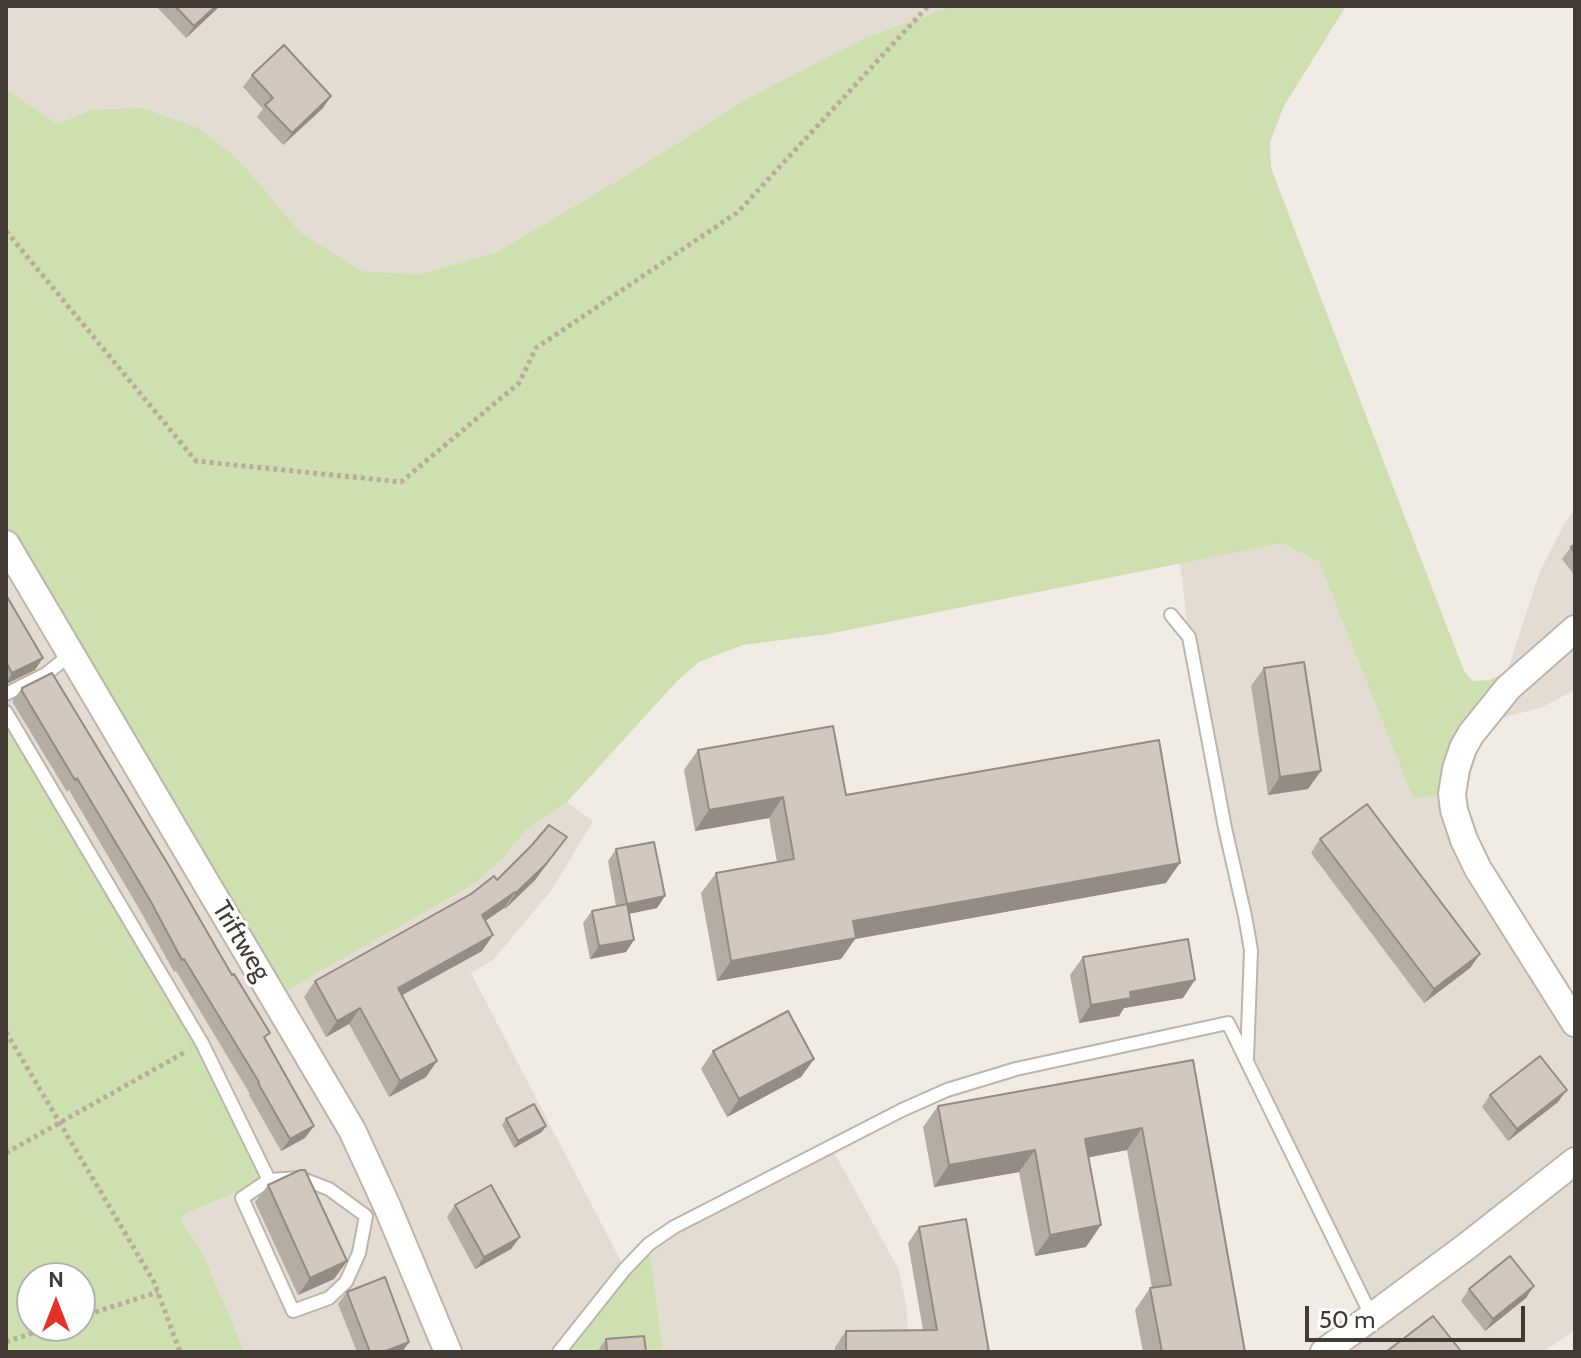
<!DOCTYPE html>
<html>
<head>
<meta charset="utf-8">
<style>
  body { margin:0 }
  #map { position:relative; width:1581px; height:1358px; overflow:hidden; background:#f0ebe4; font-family:Cabin,sans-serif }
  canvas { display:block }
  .frame { position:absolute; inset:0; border:8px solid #413b34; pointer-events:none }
  .north { position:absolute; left:16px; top:1262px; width:80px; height:80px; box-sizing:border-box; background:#fff; border:2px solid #b3b1ae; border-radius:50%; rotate:0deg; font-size:22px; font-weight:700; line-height:32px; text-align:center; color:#413b34 }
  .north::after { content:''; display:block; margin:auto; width:28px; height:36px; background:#e33328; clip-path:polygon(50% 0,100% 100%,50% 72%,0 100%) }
  .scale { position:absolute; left:1305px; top:1306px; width:220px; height:36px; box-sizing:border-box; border:4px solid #413b34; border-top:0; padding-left:10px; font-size:24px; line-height:28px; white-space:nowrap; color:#413b34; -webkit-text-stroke:6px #fff; paint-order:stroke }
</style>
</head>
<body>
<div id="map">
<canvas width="1581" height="1358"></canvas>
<div class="frame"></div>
<div class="north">N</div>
<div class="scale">50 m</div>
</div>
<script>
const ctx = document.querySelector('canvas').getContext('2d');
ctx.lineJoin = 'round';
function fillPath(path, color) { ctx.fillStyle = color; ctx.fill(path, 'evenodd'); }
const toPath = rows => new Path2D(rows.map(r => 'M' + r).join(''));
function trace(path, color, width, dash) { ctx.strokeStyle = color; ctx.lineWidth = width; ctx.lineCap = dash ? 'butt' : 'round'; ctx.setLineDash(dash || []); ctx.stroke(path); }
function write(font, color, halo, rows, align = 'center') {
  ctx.font = font + ' Cabin,sans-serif'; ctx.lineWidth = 6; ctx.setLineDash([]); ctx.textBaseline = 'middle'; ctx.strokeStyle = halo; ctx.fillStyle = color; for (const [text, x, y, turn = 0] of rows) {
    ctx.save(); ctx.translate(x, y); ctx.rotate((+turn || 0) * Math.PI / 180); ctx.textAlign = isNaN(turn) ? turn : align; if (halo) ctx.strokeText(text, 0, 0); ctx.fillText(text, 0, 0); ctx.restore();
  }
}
fillPath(toPath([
  [6,6,952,6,867,37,746,99,635,170,497,252,421,274,362,271,300,232,240,161,91,110,58,124,6,89],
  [1575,509,1575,690,1542,707,1503,718,1471,734,1507,672,1540,571,1566,521],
  [1282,543,1319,562,1413,797,1452,794,1575,1023,1575,1330,1543,1352,1324,1352,1372,1317,1247,1062,1251,950,1189,637,1180,563],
  [6,544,504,857,526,830,567,802,593,821,551,891,493,960,471,973,625,1269,559,1352,245,1352,203,1254,181,1220,183,1215,238,1192,254,1189,6,712],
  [831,1147,899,1270,907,1309,908,1352,663,1352,649,1244]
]), '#e3dcd2');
fillPath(toPath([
  [952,6,1346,6,1284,106,1270,142,1271,168,1464,671,1473,681,1489,680,1507,672,1452,794,1413,798,1319,562,1282,543,828,634,743,645,699,662,677,681,567,802,526,830,504,857,472,885,275,997,6,544,6,89,58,124,91,110,142,108,198,128,240,161,300,232,362,271,421,274,497,252,635,170,746,99,867,37],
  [6,712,202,1043,269,1180,254,1189,237,1192,183,1215,181,1220,203,1254,245,1352,6,1352],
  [32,1278,80,1278,80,1326,32,1326],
  [649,1244,663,1352,560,1352]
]), '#cfe0b0');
const service = toPath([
  [1171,615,1189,637,1225,828,1245,916,1251,950,1247,1058],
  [6,694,46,674,71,654],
  [6,712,202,1043,269,1180],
  [300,1178,329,1189,366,1216,359,1253,346,1282,329,1298,293,1311,242,1198,269,1180,300,1178],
  [559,1352,625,1269,649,1244,674,1227,902,1110,947,1090,1016,1069,1228,1023,1372,1317]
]);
const minor = toPath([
  [6,544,352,1130,387,1206,448,1352],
  [1575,629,1508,688,1471,734,1463,748,1456,769,1452,794,1454,810,1464,840,1478,869,1575,1023],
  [1324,1352,1467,1246,1575,1161]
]);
trace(service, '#bdb5aa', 16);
trace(minor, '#bdb5aa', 30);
trace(toPath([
  [6,231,196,461,401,482,519,383,536,348,738,212,928,6],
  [6,1032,154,1282,180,1352],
  [6,1153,187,1051],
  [80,1317,158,1292],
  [6,1342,54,1326]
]), '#baac9a', 5, [4, 4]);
trace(service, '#fff', 12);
trace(minor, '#fff', 26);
fillPath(toPath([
  [156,6,220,6,186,38],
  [252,75,323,108,283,145,257,117,263,109,243,87],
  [1575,544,1575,576,1562,559,1571,547],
  [6,595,35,670,6,684],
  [1264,668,1308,789,1268,795,1251,686],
  [22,688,265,1040,305,1138,281,1151,249,1095,250,1094,176,971,174,972,141,912,69,790,67,792,13,703,13,700],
  [698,750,846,795,1166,883,855,939,841,959,717,981,701,893,716,873,777,862,769,818,695,831,684,770],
  [567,837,535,880,505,909,504,908,485,921,493,935,482,951,402,995,426,1077,389,1097,349,1024,326,1037,304,997,315,981,497,880],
  [1320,839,1480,954,1470,968,1424,1003,1311,853],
  [616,849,665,896,657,908,629,914,634,940,626,952,590,959,583,923,592,911,616,906,608,861],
  [1083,957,1183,998,1124,1008,1119,1016,1079,1023,1070,975],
  [713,1051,814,1059,801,1077,727,1117,701,1069],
  [1193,1060,1245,1352,1143,1352,1135,1310,1150,1288,1152,1288,1127,1150,1089,1157,1086,1247,1035,1256,1019,1172,934,1187,923,1127,938,1106],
  [1490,1095,1558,1102,1508,1141,1482,1107],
  [506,1119,542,1132,514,1148,502,1125],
  [268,1185,334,1279,298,1295,255,1202],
  [455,1205,520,1237,511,1249,475,1269,447,1217],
  [919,1227,989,1352,835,1352,835,1347,846,1331,923,1330,908,1243],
  [1469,1289,1526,1298,1485,1331,1461,1301],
  [347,1292,409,1342,402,1352,357,1352,338,1304],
  [606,1339,646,1352,597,1352]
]), '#b5aca3');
fillPath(toPath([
  [216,6,220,6,186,38,194,26],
  [331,96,323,108,283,145,292,133],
  [43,658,35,670,6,684,12,673],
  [1321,771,1308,789,1268,795,1280,777],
  [783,797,769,818,695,831,709,810],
  [567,837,535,880,505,909,516,893],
  [1180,863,1166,883,855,939,841,959,717,981,731,961,853,921],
  [515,892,504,908,471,931,482,915],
  [665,896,657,908,618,916,627,904],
  [493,935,482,951,386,1004,398,988],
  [634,940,626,952,590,959,599,946],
  [1480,954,1470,968,1424,1003,1434,989],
  [1195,980,1183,998,1124,1008,1119,1016,1079,1023,1091,1005,1130,992],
  [360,1008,349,1024,326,1037,337,1021],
  [814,1059,801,1077,727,1117,739,1099],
  [437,1061,426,1077,389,1097,400,1081],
  [1567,1090,1558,1102,1508,1141,1517,1129],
  [314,1126,305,1138,281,1151,290,1139],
  [546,1126,542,1132,514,1148,518,1141],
  [1142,1128,1127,1150,1070,1161,1085,1139],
  [1035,1150,1019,1172,934,1187,949,1165],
  [1101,1225,1086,1247,1035,1256,1050,1235],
  [520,1237,511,1249,475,1269,484,1257],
  [347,1261,334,1279,298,1295,310,1278],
  [1534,1286,1526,1298,1485,1331,1493,1319],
  [409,1342,402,1352,383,1352]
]), '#948c84');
const building = toPath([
  [175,6,216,6,194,26,175,6],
  [284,45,331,96,292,133,265,105,273,98,252,75,284,45],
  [1575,544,1575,553,1571,547,1575,544],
  [6,595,43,658,12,673,6,662,6,595],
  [1304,662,1321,771,1280,777,1264,668,1304,662],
  [52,673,169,866,232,975,234,974,270,1033,264,1037,314,1126,290,1139,258,1083,259,1082,184,959,182,960,150,900,77,778,75,780,22,691,22,688,52,673],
  [833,726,846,795,1159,740,1180,863,853,921,856,938,731,961,716,873,794,859,783,797,709,810,698,750,833,726],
  [1367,804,1480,954,1434,989,1320,839,1367,804],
  [549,825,567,837,546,864,516,893,515,892,482,915,493,935,398,988,437,1061,400,1081,360,1008,337,1021,315,981,471,894,494,876,497,880,532,845,549,825],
  [654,842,665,896,627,904,616,849,654,842],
  [627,904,634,940,599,946,592,911,627,904],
  [1188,939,1195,980,1130,992,1131,998,1091,1005,1083,957,1188,939],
  [788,1011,814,1059,739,1099,713,1051,788,1011],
  [1540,1056,1567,1090,1517,1129,1490,1095,1540,1056],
  [1193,1060,1245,1352,1162,1352,1150,1288,1171,1285,1142,1128,1085,1139,1101,1225,1050,1235,1035,1150,949,1165,938,1106,1193,1060],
  [534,1104,546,1126,518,1141,506,1119,534,1104],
  [300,1170,305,1170,347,1261,310,1278,268,1185,300,1170],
  [491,1185,520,1237,484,1257,455,1205,491,1185],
  [966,1219,989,1352,846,1352,846,1331,937,1330,919,1227,966,1219],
  [1510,1256,1534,1286,1493,1319,1469,1289,1510,1256],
  [385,1277,409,1342,383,1352,370,1352,347,1292,385,1277],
  [1433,1316,1460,1350,1457,1352,1386,1352,1433,1316],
  [644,1336,646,1352,607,1352,606,1339,644,1336]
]);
fillPath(building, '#d3c8bd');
trace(building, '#948c84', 2);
write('26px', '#413b34', '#fff', [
  ["Triftweg",241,941,59]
]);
</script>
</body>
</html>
